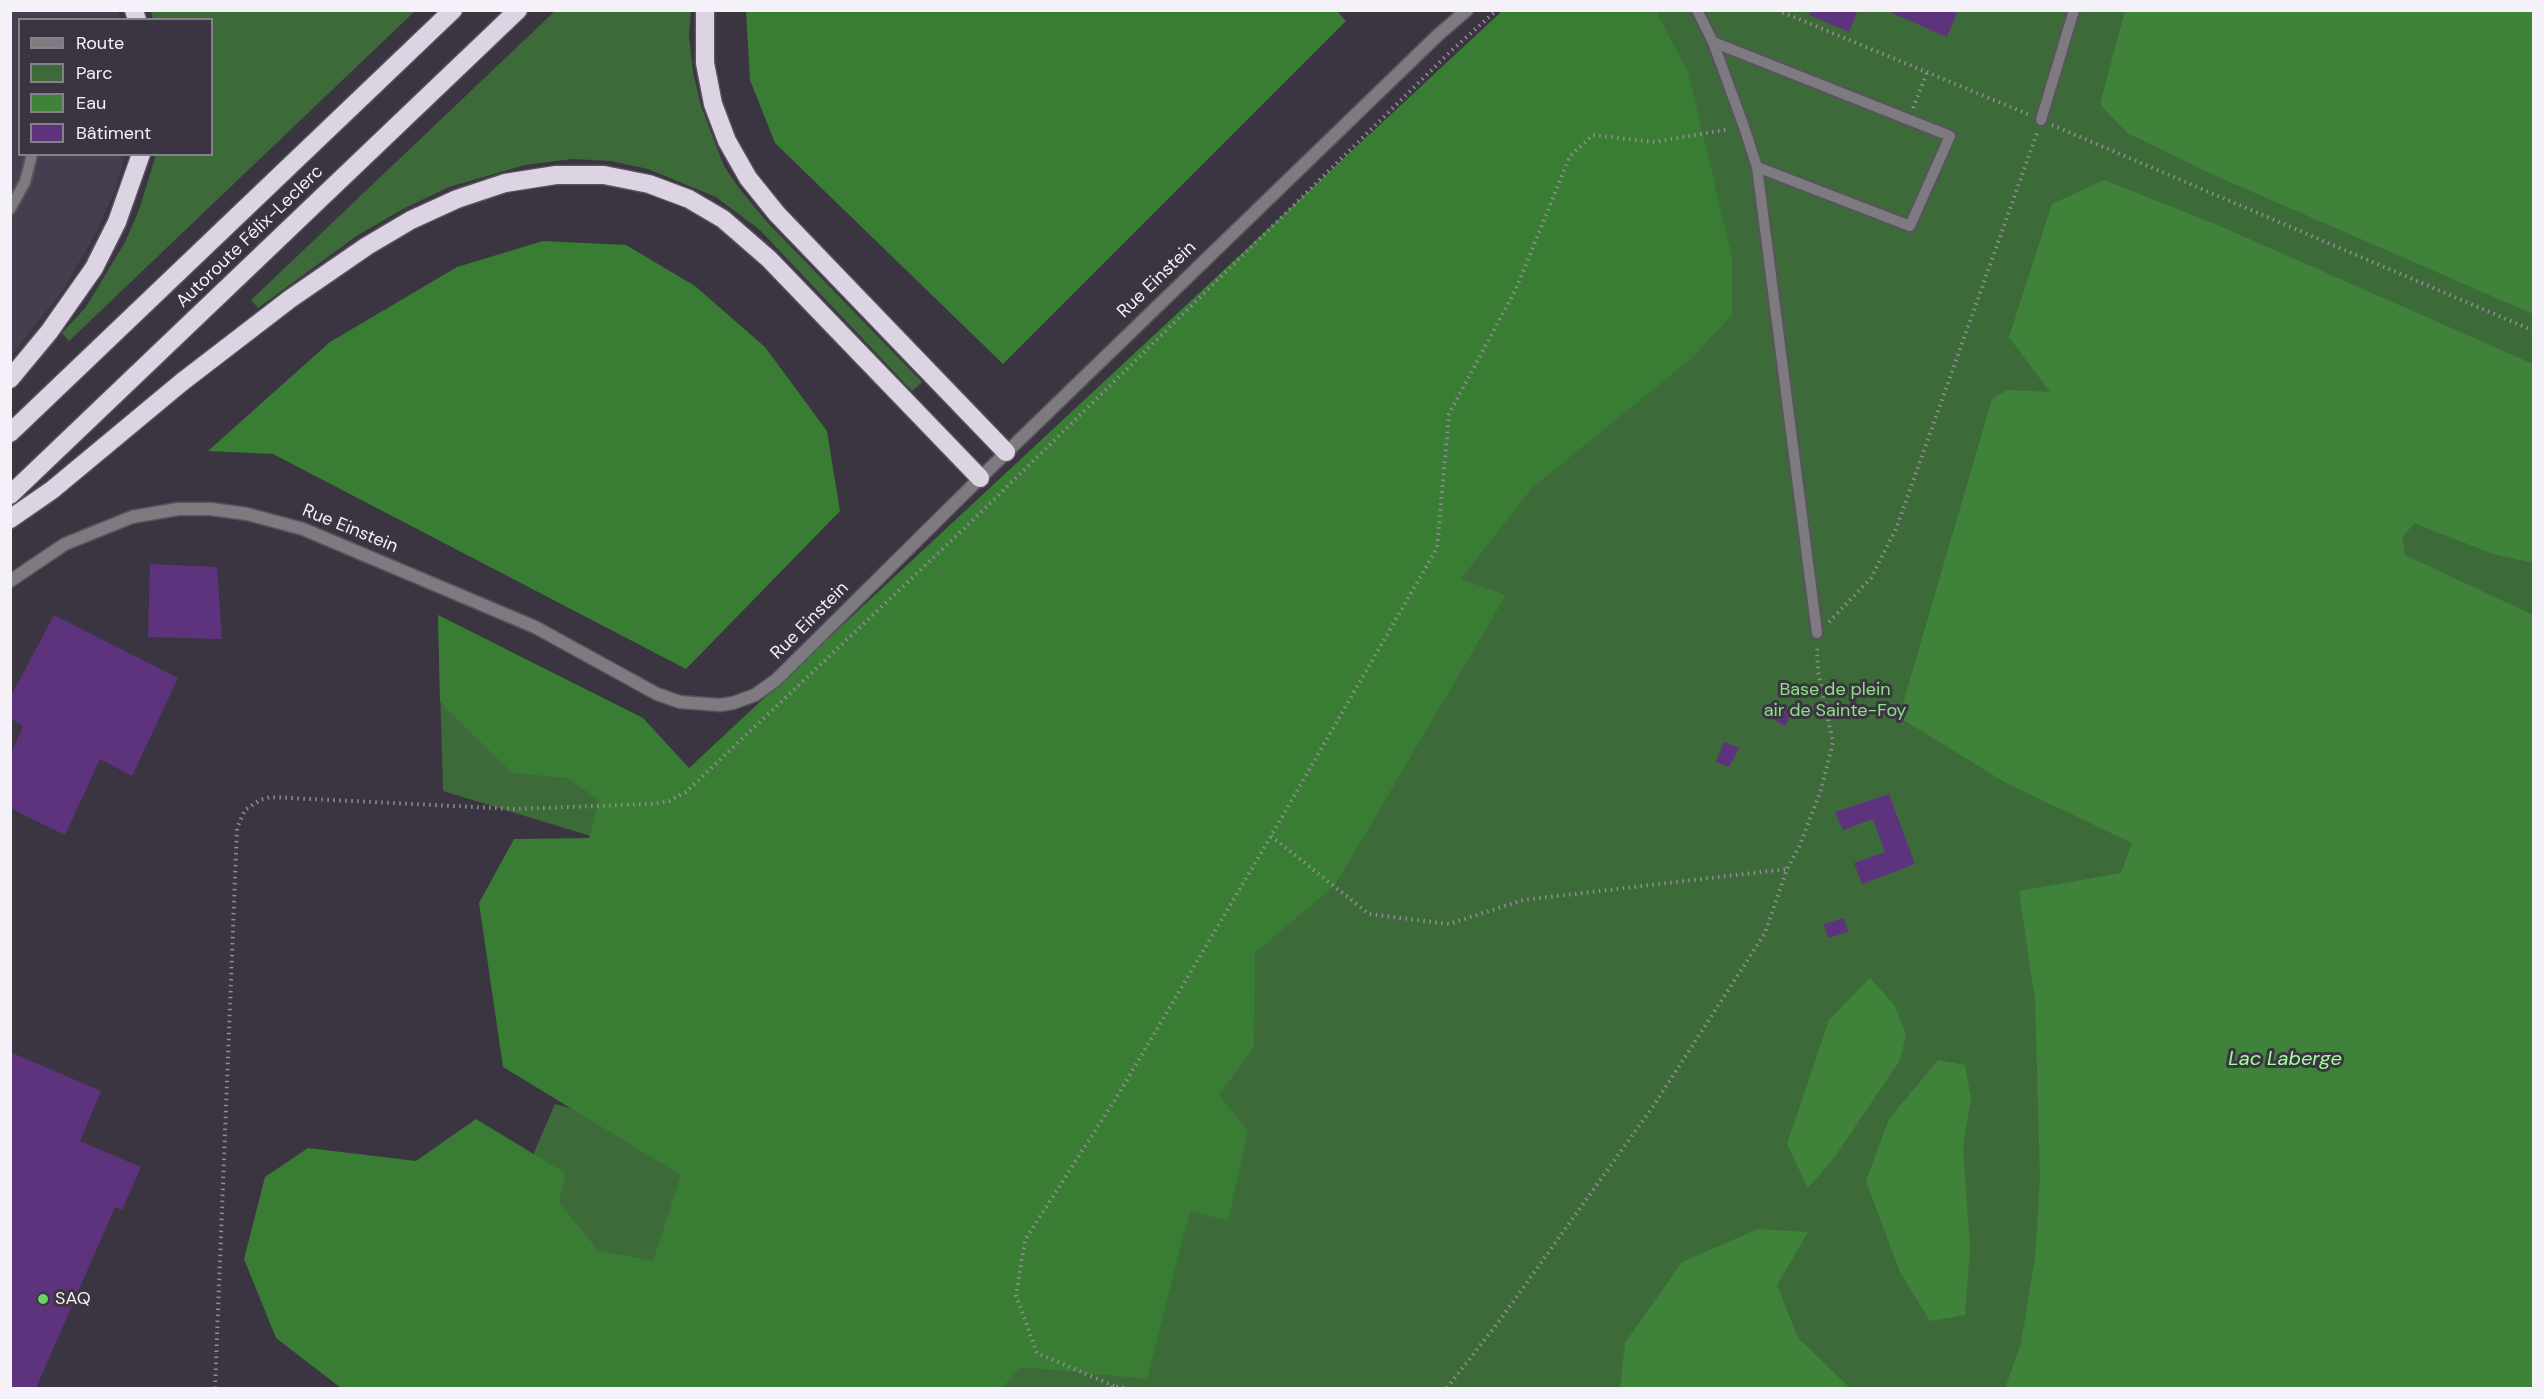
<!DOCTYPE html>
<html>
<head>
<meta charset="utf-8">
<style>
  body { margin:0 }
  #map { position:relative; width:2544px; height:1399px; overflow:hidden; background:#3b3541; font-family:"DM Sans",sans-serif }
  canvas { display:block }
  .frame { position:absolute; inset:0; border:12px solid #f5f1f9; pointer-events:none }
  .legend { position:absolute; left:18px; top:18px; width:195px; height:138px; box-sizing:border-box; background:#3b3541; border:2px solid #85808b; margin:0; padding:8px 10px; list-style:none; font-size:18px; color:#f5f1f9 }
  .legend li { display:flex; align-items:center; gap:12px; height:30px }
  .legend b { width:30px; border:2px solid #85808b }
</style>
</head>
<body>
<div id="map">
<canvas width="2544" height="1399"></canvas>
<div class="frame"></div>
<ul class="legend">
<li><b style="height:8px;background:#7d7a80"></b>Route</li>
<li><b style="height:16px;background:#3d6a39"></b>Parc</li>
<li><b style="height:16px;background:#3f8239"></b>Eau</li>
<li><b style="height:16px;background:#5e337e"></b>Bâtiment</li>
</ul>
</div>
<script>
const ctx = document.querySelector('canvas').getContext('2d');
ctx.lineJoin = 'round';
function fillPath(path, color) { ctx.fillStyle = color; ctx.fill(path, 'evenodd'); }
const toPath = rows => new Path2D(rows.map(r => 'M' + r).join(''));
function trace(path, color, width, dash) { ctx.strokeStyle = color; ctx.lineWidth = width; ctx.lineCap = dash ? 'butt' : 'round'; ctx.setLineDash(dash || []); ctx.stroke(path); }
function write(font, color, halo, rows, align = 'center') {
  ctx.font = font + ' "DM Sans",sans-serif'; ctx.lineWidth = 6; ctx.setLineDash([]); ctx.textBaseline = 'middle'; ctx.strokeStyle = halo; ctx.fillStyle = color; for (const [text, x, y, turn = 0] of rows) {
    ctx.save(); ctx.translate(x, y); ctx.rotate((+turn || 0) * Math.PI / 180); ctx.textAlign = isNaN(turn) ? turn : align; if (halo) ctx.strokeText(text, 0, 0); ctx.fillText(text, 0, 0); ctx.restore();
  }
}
fillPath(toPath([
  [11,11,118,11,121,19,20,20,20,154,125,155,116,188,95,235,63,290,11,356]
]), '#463d4f');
fillPath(toPath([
  [556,10,691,11,689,35,693,72,701,106,724,166,739,188,767,222,922,382,912,391,760,230,716,197,648,169,611,161,572,159,525,165,449,187,403,209,358,235,258,308,251,300],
  [151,11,415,11,69,341,62,333,86,307,125,242,139,210,156,155,212,154,212,20,153,19],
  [1526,11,2533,11,2533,1388,459,1388,456,1333,555,1104,577,1110,630,848,443,791,438,615,604,727,690,812]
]), '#3d6a39');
fillPath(toPath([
  [1336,10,1346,21,1003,364,775,143,750,80,746,11],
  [1502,11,1656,11,1688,72,1732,257,1732,315,1693,357,1532,488,1461,579,1506,595,1335,885,1255,953,1254,1047,1219,1095,1248,1131,1228,1221,1190,1211,1147,1379,1021,1367,1002,1388,341,1388,276,1338,244,1259,265,1177,308,1148,416,1161,476,1119,565,1173,559,1203,598,1250,653,1261,681,1175,503,1067,479,903,514,839,589,838,599,800,567,778,512,773,440,702,438,615,643,718,689,768],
  [543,241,626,245,695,286,765,347,827,431,840,511,686,669,273,454,208,451,330,342,457,267]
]), '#397c34');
fillPath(toPath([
  [2125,11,2533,11,2533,314,2216,176,2127,133,2100,104],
  [2104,180,2213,223,2533,364,2533,560,2529,562,2493,554,2414,523,2402,538,2405,555,2533,615,2533,1388,2005,1388,2021,1344,2035,1258,2040,1179,2035,1000,2019,891,2121,873,2132,843,2006,783,1899,717,1992,399,2007,390,2050,392,2009,337,2052,204],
  [1870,978,1894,1005,1906,1034,1900,1060,1834,1158,1808,1188,1787,1144,1829,1020],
  [1938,1060,1965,1065,1971,1098,1963,1148,1970,1247,1965,1315,1930,1321,1900,1272,1866,1181,1889,1119],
  [1758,1229,1808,1232,1777,1285,1798,1338,1850,1388,1620,1388,1625,1343,1682,1262]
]), '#3f8239');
fillPath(toPath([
  [1811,10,1858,10,1849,32,1809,15],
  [1885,10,1958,10,1947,37],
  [150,564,217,567,222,639,148,637],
  [54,615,178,678,132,776,100,759,65,835,10,808,10,756,23,726,10,718,10,698],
  [1771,702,1792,712,1785,726,1765,715],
  [1724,742,1739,748,1729,767,1716,762],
  [1889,794,1915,864,1862,884,1854,863,1885,852,1873,819,1843,830,1835,812],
  [1844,918,1848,932,1828,938,1824,924],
  [10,1052,101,1091,80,1141,141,1167,122,1210,115,1207,36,1388,10,1388]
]), '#5e337e');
const service = toPath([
  [1697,10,1713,42,1744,127,1757,167,1910,226,1950,136,1713,42],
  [2041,120,2074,10],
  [1757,167,1817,633],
  [10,209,25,182,32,154]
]);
const minor = toPath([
  [10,581,65,544,132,517,178,509,211,509,247,514,303,529,535,627,657,694,680,702,720,705,733,703,755,695,776,680,980,478]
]);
const tertiary = toPath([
  [980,478,1438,35,1467,10]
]);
const motorway = toPath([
  [134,10,137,20],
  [705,10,705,63,713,104,727,141,748,178,777,214,1006,452],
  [10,379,49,332,94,268,117,222,141,154],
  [10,433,453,10],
  [10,495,518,10],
  [10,519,52,490,182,382,290,299,367,246,411,220,457,199,505,183,556,175,604,175,649,184,689,199,723,219,769,259,980,478]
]);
trace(service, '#59535e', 14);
trace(minor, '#59535e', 15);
trace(tertiary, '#59535e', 15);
trace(motorway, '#59535e', 21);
trace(toPath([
  [1777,10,2030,115],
  [1913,108,1927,73],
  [2052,125,2534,331],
  [1829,622,1871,578,1896,529,2037,133],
  [1271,836,1369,914,1449,924,1523,900,1787,869],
  [1114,1386,1037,1353,1016,1295,1025,1240,1118,1095,1271,836,1437,548,1449,414,1516,289,1570,156,1593,135,1655,142,1730,129],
  [215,1388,237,828,245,810,260,800,270,797,515,809,650,804,669,801,686,792,971,522,1452,50,1497,10],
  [1111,1388,1114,1386,1126,1388],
  [1447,1388,1500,1320,1654,1105,1765,933,1787,869,1799,847,1821,790,1833,742,1818,672,1817,645]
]), '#918c96', 4, [1.5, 4.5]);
trace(service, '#7d7a80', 10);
trace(minor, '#7d7a80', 12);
trace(tertiary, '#7d7a80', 12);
trace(motorway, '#dcd4e3', 18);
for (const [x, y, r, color] of [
  [43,1299,6,"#6bd363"]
]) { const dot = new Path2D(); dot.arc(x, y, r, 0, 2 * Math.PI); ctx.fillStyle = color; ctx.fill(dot); trace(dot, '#3b3541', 2); }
write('18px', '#f5f1f9', '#3b3541', [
  ["Autoroute Félix-Leclerc",250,237,-44],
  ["Rue Einstein",1157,280,-44],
  ["Rue Einstein",350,529,22],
  ["Rue Einstein",810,621,-45]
]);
write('18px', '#8be483', '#3b3541', [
  ["Base de plein",1835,690],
  ["air de Sainte-Foy",1835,711]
]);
write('18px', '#f5f1f9', '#3b3541', [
  ["SAQ",55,1299]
], 'left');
write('italic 20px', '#a4fe9c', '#3b3541', [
  ["Lac Laberge",2285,1060]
]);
</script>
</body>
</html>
